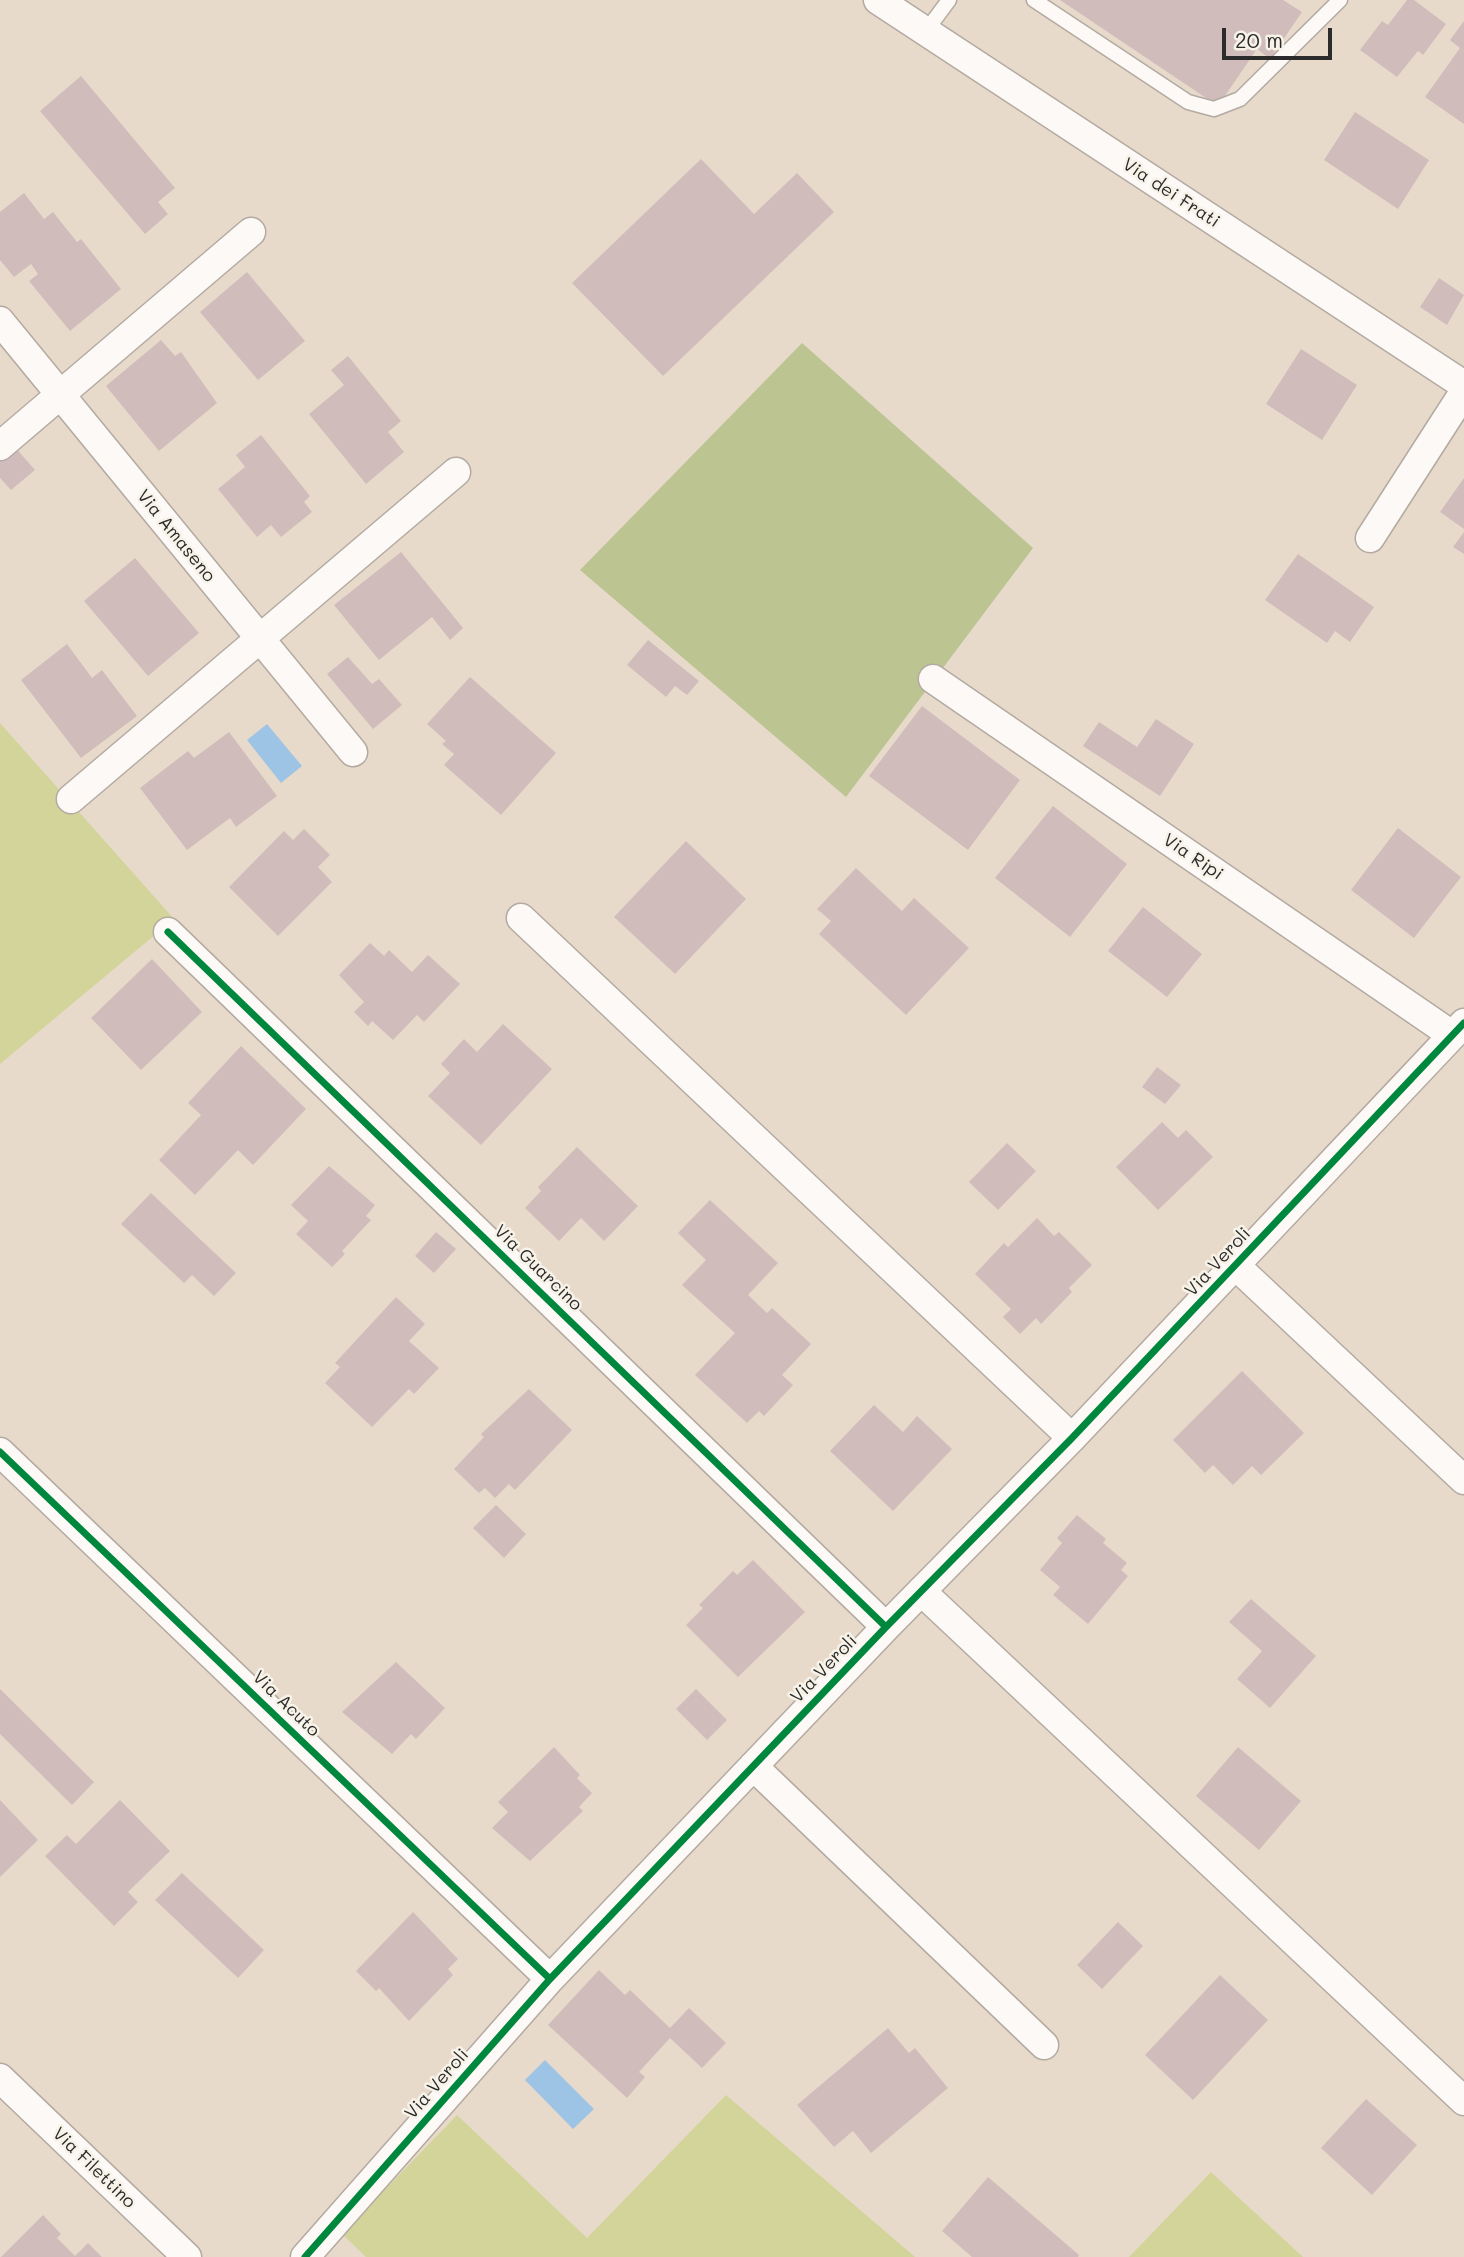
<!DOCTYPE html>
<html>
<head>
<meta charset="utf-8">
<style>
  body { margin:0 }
  #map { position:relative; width:1464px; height:2257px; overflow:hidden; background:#e8dacb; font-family:Mali,sans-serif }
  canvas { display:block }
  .scale { position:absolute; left:1222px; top:28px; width:110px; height:32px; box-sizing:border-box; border:4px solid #2b2b2b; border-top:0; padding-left:9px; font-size:21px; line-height:24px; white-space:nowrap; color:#2b2b2b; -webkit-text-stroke:5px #f7f3e8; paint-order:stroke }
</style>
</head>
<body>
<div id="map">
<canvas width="1464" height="2257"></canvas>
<div class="scale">20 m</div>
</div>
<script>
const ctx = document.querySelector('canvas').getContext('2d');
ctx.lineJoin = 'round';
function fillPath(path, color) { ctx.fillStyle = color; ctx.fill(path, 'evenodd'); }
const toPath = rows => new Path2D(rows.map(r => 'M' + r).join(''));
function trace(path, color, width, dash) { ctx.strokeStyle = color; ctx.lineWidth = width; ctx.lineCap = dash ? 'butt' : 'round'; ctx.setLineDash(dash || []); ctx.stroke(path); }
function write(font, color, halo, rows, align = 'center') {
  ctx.font = font + ' Mali,sans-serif'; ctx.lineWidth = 5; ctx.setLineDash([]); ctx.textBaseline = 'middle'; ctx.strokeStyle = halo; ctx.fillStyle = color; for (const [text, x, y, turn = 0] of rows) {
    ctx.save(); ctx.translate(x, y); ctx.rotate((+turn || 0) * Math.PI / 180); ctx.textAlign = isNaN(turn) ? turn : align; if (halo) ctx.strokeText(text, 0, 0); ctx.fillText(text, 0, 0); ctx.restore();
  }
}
fillPath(toPath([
  [0,723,174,919,0,1064],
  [726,2095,915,2257,366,2257,342,2234,457,2115,587,2238],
  [1211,2172,1303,2257,1129,2257]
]), '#d3d49a');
fillPath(toPath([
  [802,343,1033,548,846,797,580,570]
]), '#bcc492');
fillPath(toPath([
  [267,724,302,766,281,783,247,740],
  [545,2060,594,2109,573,2129,525,2080]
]), '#9dc4e5');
fillPath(toPath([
  [1060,0,1283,0,1302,12,1270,59,1257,49,1218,106],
  [1407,0,1414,0,1446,24,1423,55,1418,51,1397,77,1360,50,1382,21,1388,25],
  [1464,21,1464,124,1425,97,1460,48,1450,40],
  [81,76,175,188,158,202,168,214,145,234,40,111],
  [1355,112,1429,160,1398,209,1324,160],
  [701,159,754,214,797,173,834,212,663,376,572,283],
  [24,193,44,219,53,212,77,242,81,239,121,289,70,331,29,281,38,274,31,264,14,277,0,260,0,212],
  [247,272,305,341,258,380,200,312],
  [1439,278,1464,295,1447,325,1420,307],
  [161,340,175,356,181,352,217,403,159,451,106,386],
  [1301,349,1357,385,1322,440,1266,404],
  [348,356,401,421,388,432,404,452,366,484,309,414,344,385,331,370],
  [261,435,310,496,304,502,312,512,281,537,271,525,257,537,218,489,245,467,236,455],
  [14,446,35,470,11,490,0,478,0,458],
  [1464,478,1464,529,1440,512],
  [1464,532,1464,554,1453,547],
  [401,552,463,628,450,640,432,617,379,660,334,605],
  [1298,554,1374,607,1350,642,1335,631,1327,643,1265,600],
  [135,558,199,633,148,676,84,601],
  [648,640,699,681,687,695,675,686,666,697,627,665],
  [67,644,92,678,102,670,137,716,81,758,21,680],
  [348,657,372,684,379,679,402,705,373,729,327,674],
  [470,677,556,753,501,815,444,765,454,754,442,744,446,741,427,724],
  [922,706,1020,780,968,850,869,776],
  [1156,719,1194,744,1160,796,1083,746,1099,722,1137,747],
  [229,732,277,796,236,827,230,818,187,850,140,788,188,751,194,758],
  [1053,806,1127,864,1070,937,995,878],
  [1398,828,1461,877,1414,938,1351,890],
  [304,829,330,855,318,867,332,882,278,936,229,887,284,831,293,840],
  [686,841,746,899,675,974,614,917],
  [856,868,902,911,914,898,969,948,906,1015,819,934,831,921,817,909],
  [1143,907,1202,954,1167,997,1108,951],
  [370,943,384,956,389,950,412,972,428,955,460,984,424,1022,417,1015,393,1040,372,1021,368,1026,354,1012,364,1002,339,975],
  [152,959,202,1012,141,1070,91,1018],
  [503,1024,552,1069,481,1145,428,1096,450,1073,441,1064,464,1039,477,1052],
  [241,1046,306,1109,253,1165,238,1150,195,1195,159,1160,201,1115,188,1103],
  [1157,1067,1181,1085,1165,1104,1142,1087],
  [1162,1122,1178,1138,1186,1130,1213,1157,1158,1210,1116,1167],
  [1007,1143,1036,1171,998,1210,969,1182],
  [577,1147,638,1206,604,1241,581,1218,559,1241,525,1208,541,1191,538,1187],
  [329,1166,375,1205,366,1216,371,1220,342,1251,345,1254,332,1267,296,1234,308,1221,291,1205],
  [151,1193,236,1273,214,1296,192,1275,184,1283,121,1224],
  [710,1200,778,1263,748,1295,767,1313,772,1308,811,1344,782,1375,793,1385,764,1416,759,1411,747,1423,695,1375,735,1333,682,1285,706,1260,678,1233],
  [1037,1218,1054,1236,1059,1232,1092,1265,1069,1288,1072,1292,1041,1324,1036,1318,1020,1334,1003,1317,1011,1309,975,1274,1004,1243,1008,1247],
  [436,1232,456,1249,434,1273,415,1256],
  [396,1297,425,1324,409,1341,439,1368,414,1394,409,1389,372,1427,325,1383,340,1367,335,1363],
  [1242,1371,1304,1433,1261,1475,1252,1466,1233,1485,1213,1465,1205,1473,1173,1440],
  [529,1389,572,1430,515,1490,509,1484,495,1498,485,1488,479,1493,454,1469,484,1437,481,1434],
  [874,1405,903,1432,917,1416,952,1449,893,1511,830,1451],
  [496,1505,526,1534,504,1558,473,1528],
  [1077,1515,1106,1539,1103,1543,1127,1563,1121,1570,1128,1576,1088,1624,1053,1595,1060,1587,1040,1570,1062,1543,1057,1538],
  [753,1560,805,1612,738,1677,686,1625,703,1608,699,1605,733,1571,737,1575],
  [1251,1599,1316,1656,1270,1708,1237,1679,1262,1651,1229,1622],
  [396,1662,445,1708,416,1739,411,1734,392,1754,342,1712],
  [0,1689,94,1782,72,1805,0,1734],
  [696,1689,727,1720,707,1740,676,1709],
  [554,1747,580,1775,577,1778,592,1793,579,1807,583,1811,530,1861,492,1828,508,1812,498,1802],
  [1238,1747,1301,1801,1259,1850,1196,1796],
  [0,1800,38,1840,0,1877],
  [120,1800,170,1851,128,1892,138,1902,114,1926,45,1856,67,1835,76,1844],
  [182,1873,264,1950,238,1978,155,1900],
  [413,1912,458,1959,448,1969,453,1975,409,2021,379,1988,376,1991,356,1971],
  [1118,1922,1143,1946,1102,1989,1077,1965],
  [599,1970,625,1995,630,1990,670,2028,689,2008,726,2043,702,2068,670,2038,639,2072,645,2077,627,2098,548,2025],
  [1220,1975,1268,2020,1193,2100,1145,2055],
  [888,2028,909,2053,915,2048,948,2088,871,2153,853,2131,834,2147,797,2105],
  [1366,2099,1417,2145,1372,2195,1321,2148],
  [988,2177,1079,2255,1078,2257,972,2257,942,2231],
  [43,2215,61,2234,57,2238,75,2256,88,2243,102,2257,1,2257]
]), '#d0bcbb');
const lane = toPath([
  [1034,0,1188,102,1214,109,1240,99,1340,0],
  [926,31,949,0]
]);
const street = toPath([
  [878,0,1464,385],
  [0,321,353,752],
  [0,446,251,232],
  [1370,538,1464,392],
  [933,679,1452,1035],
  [71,799,456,472],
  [521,918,1072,1438],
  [168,932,886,1627],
  [1236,1266,1464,1480],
  [0,1452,550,1979],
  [921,1591,1464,2101],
  [753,1766,1044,2045],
  [0,2078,187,2257],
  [305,2257,550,1979,886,1627,1072,1438,1464,1023]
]);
trace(lane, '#b3aaa1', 17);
trace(street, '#b3aaa1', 31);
trace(lane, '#fcf9f7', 14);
trace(street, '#fcf9f7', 28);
trace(toPath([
  [168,932,886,1627],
  [0,1452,550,1979],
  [305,2257,550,1979,886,1627,1072,1438,1464,1023]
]), '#00873e', 7);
write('18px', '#2b2b2b', '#f7f3e8', [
  ["Via dei Frati",1171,193,33],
  ["Via Amaseno",176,536,51],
  ["Via Ripi",1193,857,34],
  ["Via Veroli",1218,1262,-47],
  ["Via Guarcino",538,1268,44],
  ["Via Veroli",824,1669,-46],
  ["Via Acuto",286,1704,44],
  ["Via Veroli",437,2084,-49],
  ["Via Filettino",94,2168,44]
]);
</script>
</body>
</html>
